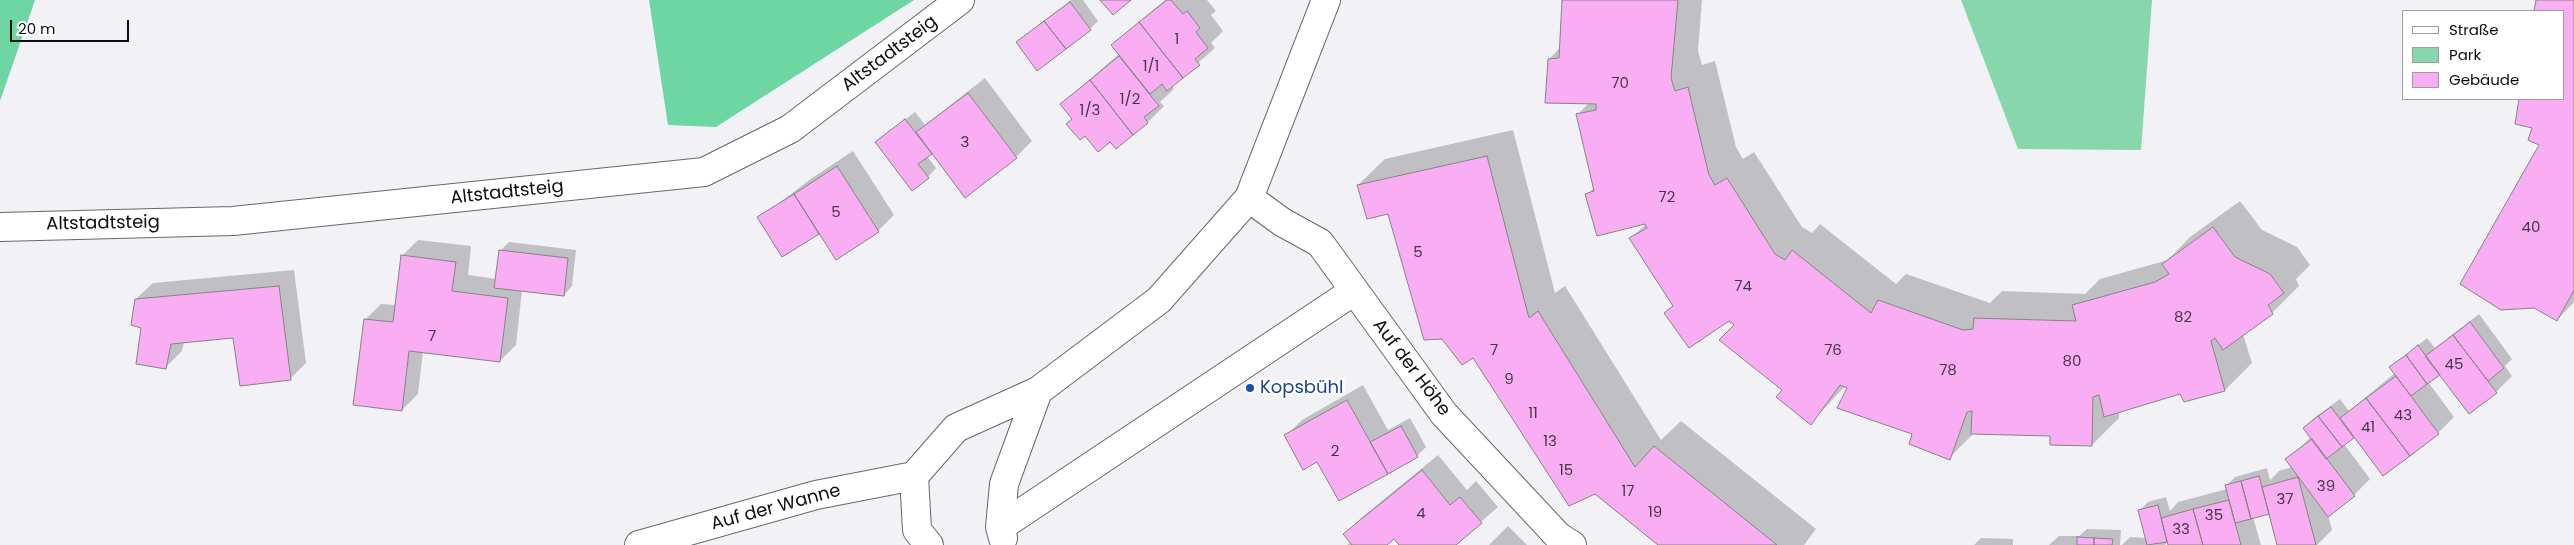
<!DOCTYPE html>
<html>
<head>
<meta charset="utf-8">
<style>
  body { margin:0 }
  #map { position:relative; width:2574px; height:545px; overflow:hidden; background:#f1f1f6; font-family:Poppins,sans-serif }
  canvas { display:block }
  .legend { position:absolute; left:2402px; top:10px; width:162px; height:90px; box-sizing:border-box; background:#fff; border:1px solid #9e9e9f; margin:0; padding:6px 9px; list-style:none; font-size:15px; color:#0d0d0e }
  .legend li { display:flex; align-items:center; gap:10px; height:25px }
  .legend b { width:25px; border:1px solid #9e9e9f }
  .scale { position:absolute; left:10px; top:20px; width:119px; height:22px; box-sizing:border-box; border:2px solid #0d0d0e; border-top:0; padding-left:6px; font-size:15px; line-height:18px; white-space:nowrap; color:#0d0d0e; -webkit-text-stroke:4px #fff; paint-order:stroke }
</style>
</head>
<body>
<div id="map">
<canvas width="2574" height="545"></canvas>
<ul class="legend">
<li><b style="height:6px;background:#fff"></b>Straße</li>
<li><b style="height:14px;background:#87d6ac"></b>Park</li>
<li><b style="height:14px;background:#f9aef3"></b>Gebäude</li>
</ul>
<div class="scale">20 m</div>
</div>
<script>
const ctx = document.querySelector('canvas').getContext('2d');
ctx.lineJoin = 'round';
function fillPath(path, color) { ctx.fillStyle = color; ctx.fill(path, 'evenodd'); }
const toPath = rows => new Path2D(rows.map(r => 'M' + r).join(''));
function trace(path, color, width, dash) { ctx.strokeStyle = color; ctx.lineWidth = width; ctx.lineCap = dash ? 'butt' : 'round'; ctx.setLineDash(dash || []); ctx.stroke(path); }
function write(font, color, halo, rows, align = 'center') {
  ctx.font = font + ' Poppins,sans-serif'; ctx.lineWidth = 5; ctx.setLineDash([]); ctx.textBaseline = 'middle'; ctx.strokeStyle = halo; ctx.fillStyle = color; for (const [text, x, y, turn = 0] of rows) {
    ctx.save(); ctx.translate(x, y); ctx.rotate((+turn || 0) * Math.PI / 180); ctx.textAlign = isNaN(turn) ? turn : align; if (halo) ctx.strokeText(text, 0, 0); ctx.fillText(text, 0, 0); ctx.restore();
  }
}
fillPath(toPath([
  [1961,0,2152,0,2141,150,2018,149]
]), '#87d6ac');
fillPath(toPath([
  [0,0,35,0,0,101],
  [649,0,914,0,716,127,668,125]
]), '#6dd6a2');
fillPath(toPath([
  [1071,0,1083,0,1098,21,1090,29,1017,42],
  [1165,0,1207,0,1216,11,1211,15,1223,31,1211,43,1215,48,1172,86,1174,89,1160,102,1164,106,1148,122,1111,140,1073,118,1061,104,1119,54,1112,45],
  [1563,0,1702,0,1698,51,1702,65,1715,61,1736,147,1743,159,1754,152,1802,227,1812,233,1820,224,1896,284,1906,274,1990,303,2002,291,2085,294,2100,279,2168,260,2190,237,2240,201,2262,230,2297,247,2310,265,2296,279,2299,286,2272,313,2243,334,2252,363,2225,390,2181,392,2119,411,2119,418,2092,445,2051,435,1974,433,1949,458,1845,386,1811,423,1736,325,1729,319,1666,313,1674,305,1631,238,1647,223,1587,194,1595,187,1577,115,1589,103,1549,59,1560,48],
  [2537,0,2574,0,2574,302,2557,320,2541,144,2534,128,2516,123,2520,99,2563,99,2563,11,2535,11],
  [985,78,1032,141,1016,157,965,196,932,152,927,156,936,168,928,177,877,142,915,112,925,125],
  [1513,130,1555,293,1565,286,1661,440,1681,421,1816,529,1804,545,1659,545,1388,213,1358,185,1385,159],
  [853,151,894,215,878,231,820,232,783,255,759,218,812,178],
  [418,240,471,246,468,275,497,279,500,251,509,242,576,250,572,286,564,295,522,290,516,345,500,361,423,351,418,394,402,410,365,320,381,304,396,305,402,256],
  [294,270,306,363,290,379,234,337,184,342,182,351,166,367,142,327,136,299,153,283],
  [2479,314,2512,359,2505,366,2512,376,2496,392,2440,373,2428,382,2454,417,2438,433,2384,474,2355,436,2344,444,2370,479,2354,495,2328,515,2332,530,2317,545,2278,545,2270,513,2253,517,2261,545,2170,545,2168,540,2165,545,2122,545,2130,537,2146,538,2139,511,2148,502,2166,497,2170,511,2178,502,2227,489,2226,486,2235,477,2267,468,2270,480,2279,471,2292,467,2287,460,2311,437,2304,428,2313,419,2340,399,2349,411,2395,373,2391,367,2427,338,2435,348],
  [1363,385,1388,430,1410,418,1426,447,1417,456,1339,500,1317,460,1286,436,1302,420],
  [1438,455,1467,490,1476,481,1498,507,1454,545,1400,545,1394,537,1385,545,1347,545,1351,542,1345,534,1361,518],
  [1508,526,1527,545,1489,545],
  [2087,529,2121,530,2120,545,2049,545,2059,536,2079,536],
  [1981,538,2013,539,2013,545,1974,545]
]), '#0003');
const building = toPath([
  [1100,0,1131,0,1113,15,1100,0],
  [1167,0,1171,0,1183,14,1187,11,1200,28,1196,32,1208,48,1195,59,1200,65,1183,78,1139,22,1167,0],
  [1562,0,1678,0,1671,78,1675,91,1688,87,1709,175,1715,185,1727,178,1775,254,1785,260,1792,250,1871,313,1878,300,1963,330,1973,329,1974,318,2076,321,2072,305,2155,282,2169,274,2162,264,2213,227,2235,257,2270,274,2284,293,2268,305,2273,314,2223,350,2215,338,2211,341,2225,391,2184,402,2180,394,2104,417,2099,395,2093,397,2092,446,2050,445,2050,436,1971,434,1972,411,1967,412,1950,460,1909,444,1912,434,1837,408,1847,388,1840,385,1811,425,1776,397,1782,390,1719,340,1734,325,1729,321,1689,348,1664,313,1673,306,1629,238,1647,228,1645,224,1597,236,1585,194,1594,191,1576,114,1596,110,1596,104,1545,103,1548,59,1559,58,1562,0],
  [2536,0,2574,0,2574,290,2557,321,2534,308,2501,310,2460,284,2539,145,2528,140,2532,128,2515,124,2519,99,2563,99,2563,11,2534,11,2536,0],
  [1070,2,1091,30,1066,49,1044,21,1070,2],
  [1044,21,1066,49,1037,71,1016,42,1044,21],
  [1139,22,1183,78,1167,91,1162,84,1150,94,1111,45,1139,22],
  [1119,56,1159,106,1144,117,1148,123,1133,135,1090,80,1119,56],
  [1090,80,1133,135,1116,149,1110,142,1098,152,1085,136,1080,140,1066,124,1072,119,1060,104,1090,80],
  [968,93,1017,158,965,198,916,132,968,93],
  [905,119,932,154,918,164,929,178,912,191,875,142,905,119],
  [1487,156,1529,318,1538,311,1635,467,1654,446,1777,545,1658,545,1595,494,1569,506,1473,358,1462,365,1442,339,1424,340,1388,214,1367,219,1357,185,1487,156],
  [837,166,879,232,836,260,794,194,837,166],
  [794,194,819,234,782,257,757,217,794,194],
  [499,250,568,258,564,296,494,288,499,250],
  [401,255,456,262,452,291,508,298,500,362,409,351,402,411,353,405,364,319,393,322,401,255],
  [279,286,291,380,240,386,233,338,171,344,166,369,136,364,141,328,131,325,135,299,279,286],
  [2470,322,2504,368,2488,381,2453,335,2470,322],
  [2453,335,2497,393,2469,414,2425,356,2453,335],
  [2418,345,2440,375,2427,384,2406,355,2418,345],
  [2406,355,2427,384,2411,396,2389,367,2406,355],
  [2396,376,2439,434,2410,456,2366,398,2396,376],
  [2366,398,2410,456,2383,476,2340,418,2366,398],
  [1347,400,1388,474,1339,501,1317,462,1303,470,1284,435,1347,400],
  [2331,407,2354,438,2342,447,2318,416,2331,407],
  [2318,416,2342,447,2326,459,2303,428,2318,416],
  [1401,426,1418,457,1388,474,1370,442,1401,426],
  [2312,439,2355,496,2328,517,2285,459,2312,439],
  [1422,470,1450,505,1460,497,1482,523,1456,545,1399,545,1394,539,1387,545,1352,545,1343,534,1422,470],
  [2259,476,2269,514,2251,519,2241,481,2259,476],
  [2298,477,2316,545,2277,545,2262,487,2298,477],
  [2241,481,2251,519,2235,523,2225,485,2241,481],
  [2229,500,2241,545,2203,545,2193,509,2229,500],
  [2158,505,2167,542,2147,545,2138,510,2158,505],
  [2193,509,2203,545,2168,545,2161,518,2193,509],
  [2077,537,2094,538,2094,545,2077,545,2077,537],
  [2094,538,2113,539,2112,545,2094,545,2094,538]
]);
fillPath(building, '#f9aef3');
trace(building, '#858285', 1);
const street = toPath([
  [1249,198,1282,222,1320,243,1444,414,1558,536,1572,545],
  [0,227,233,221,704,172,790,129,960,0],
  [914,476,956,428,1038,391,1159,300,1249,198,1326,0],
  [914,476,917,530,929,545],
  [1000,527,1354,291],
  [1003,538,1000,527,1004,484,1038,391],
  [639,545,816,495,914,476]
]);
trace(street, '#68686c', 30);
trace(street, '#fff', 28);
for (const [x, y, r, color] of [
  [1250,388,5,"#1a4fb4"]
]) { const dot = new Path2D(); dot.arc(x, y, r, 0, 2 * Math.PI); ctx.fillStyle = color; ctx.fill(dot); trace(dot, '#fff', 2); }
write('15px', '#483547', null, [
  ["1",1177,40],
  ["1/1",1151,67],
  ["70",1620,84],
  ["1/2",1130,100],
  ["1/3",1090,111],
  ["3",965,143],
  ["72",1667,198],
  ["5",836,213],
  ["40",2531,228],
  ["5",1418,253],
  ["74",1743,287],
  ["82",2183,318],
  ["7",432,337],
  ["7",1494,351],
  ["76",1833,351],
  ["80",2072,362],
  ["45",2454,365],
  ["78",1948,371],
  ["9",1509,380],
  ["11",1533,414],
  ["43",2403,416],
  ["41",2368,428],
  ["13",1550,442],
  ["2",1335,452],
  ["15",1566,471],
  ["39",2326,487],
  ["17",1628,492],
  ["37",2285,500],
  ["19",1655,513],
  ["4",1421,514],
  ["35",2214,516],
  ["33",2181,530]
]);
write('18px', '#0d0d0e', '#fff', [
  ["Altstadtsteig",890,54,-37],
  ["Altstadtsteig",507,193,-6],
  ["Altstadtsteig",103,224,-1],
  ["Auf der Höhe",1411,368,53],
  ["Auf der Wanne",776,508,-15]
]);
write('18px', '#164399', '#fff', [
  ["Kopsbühl",1260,388]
], 'left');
</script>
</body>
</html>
